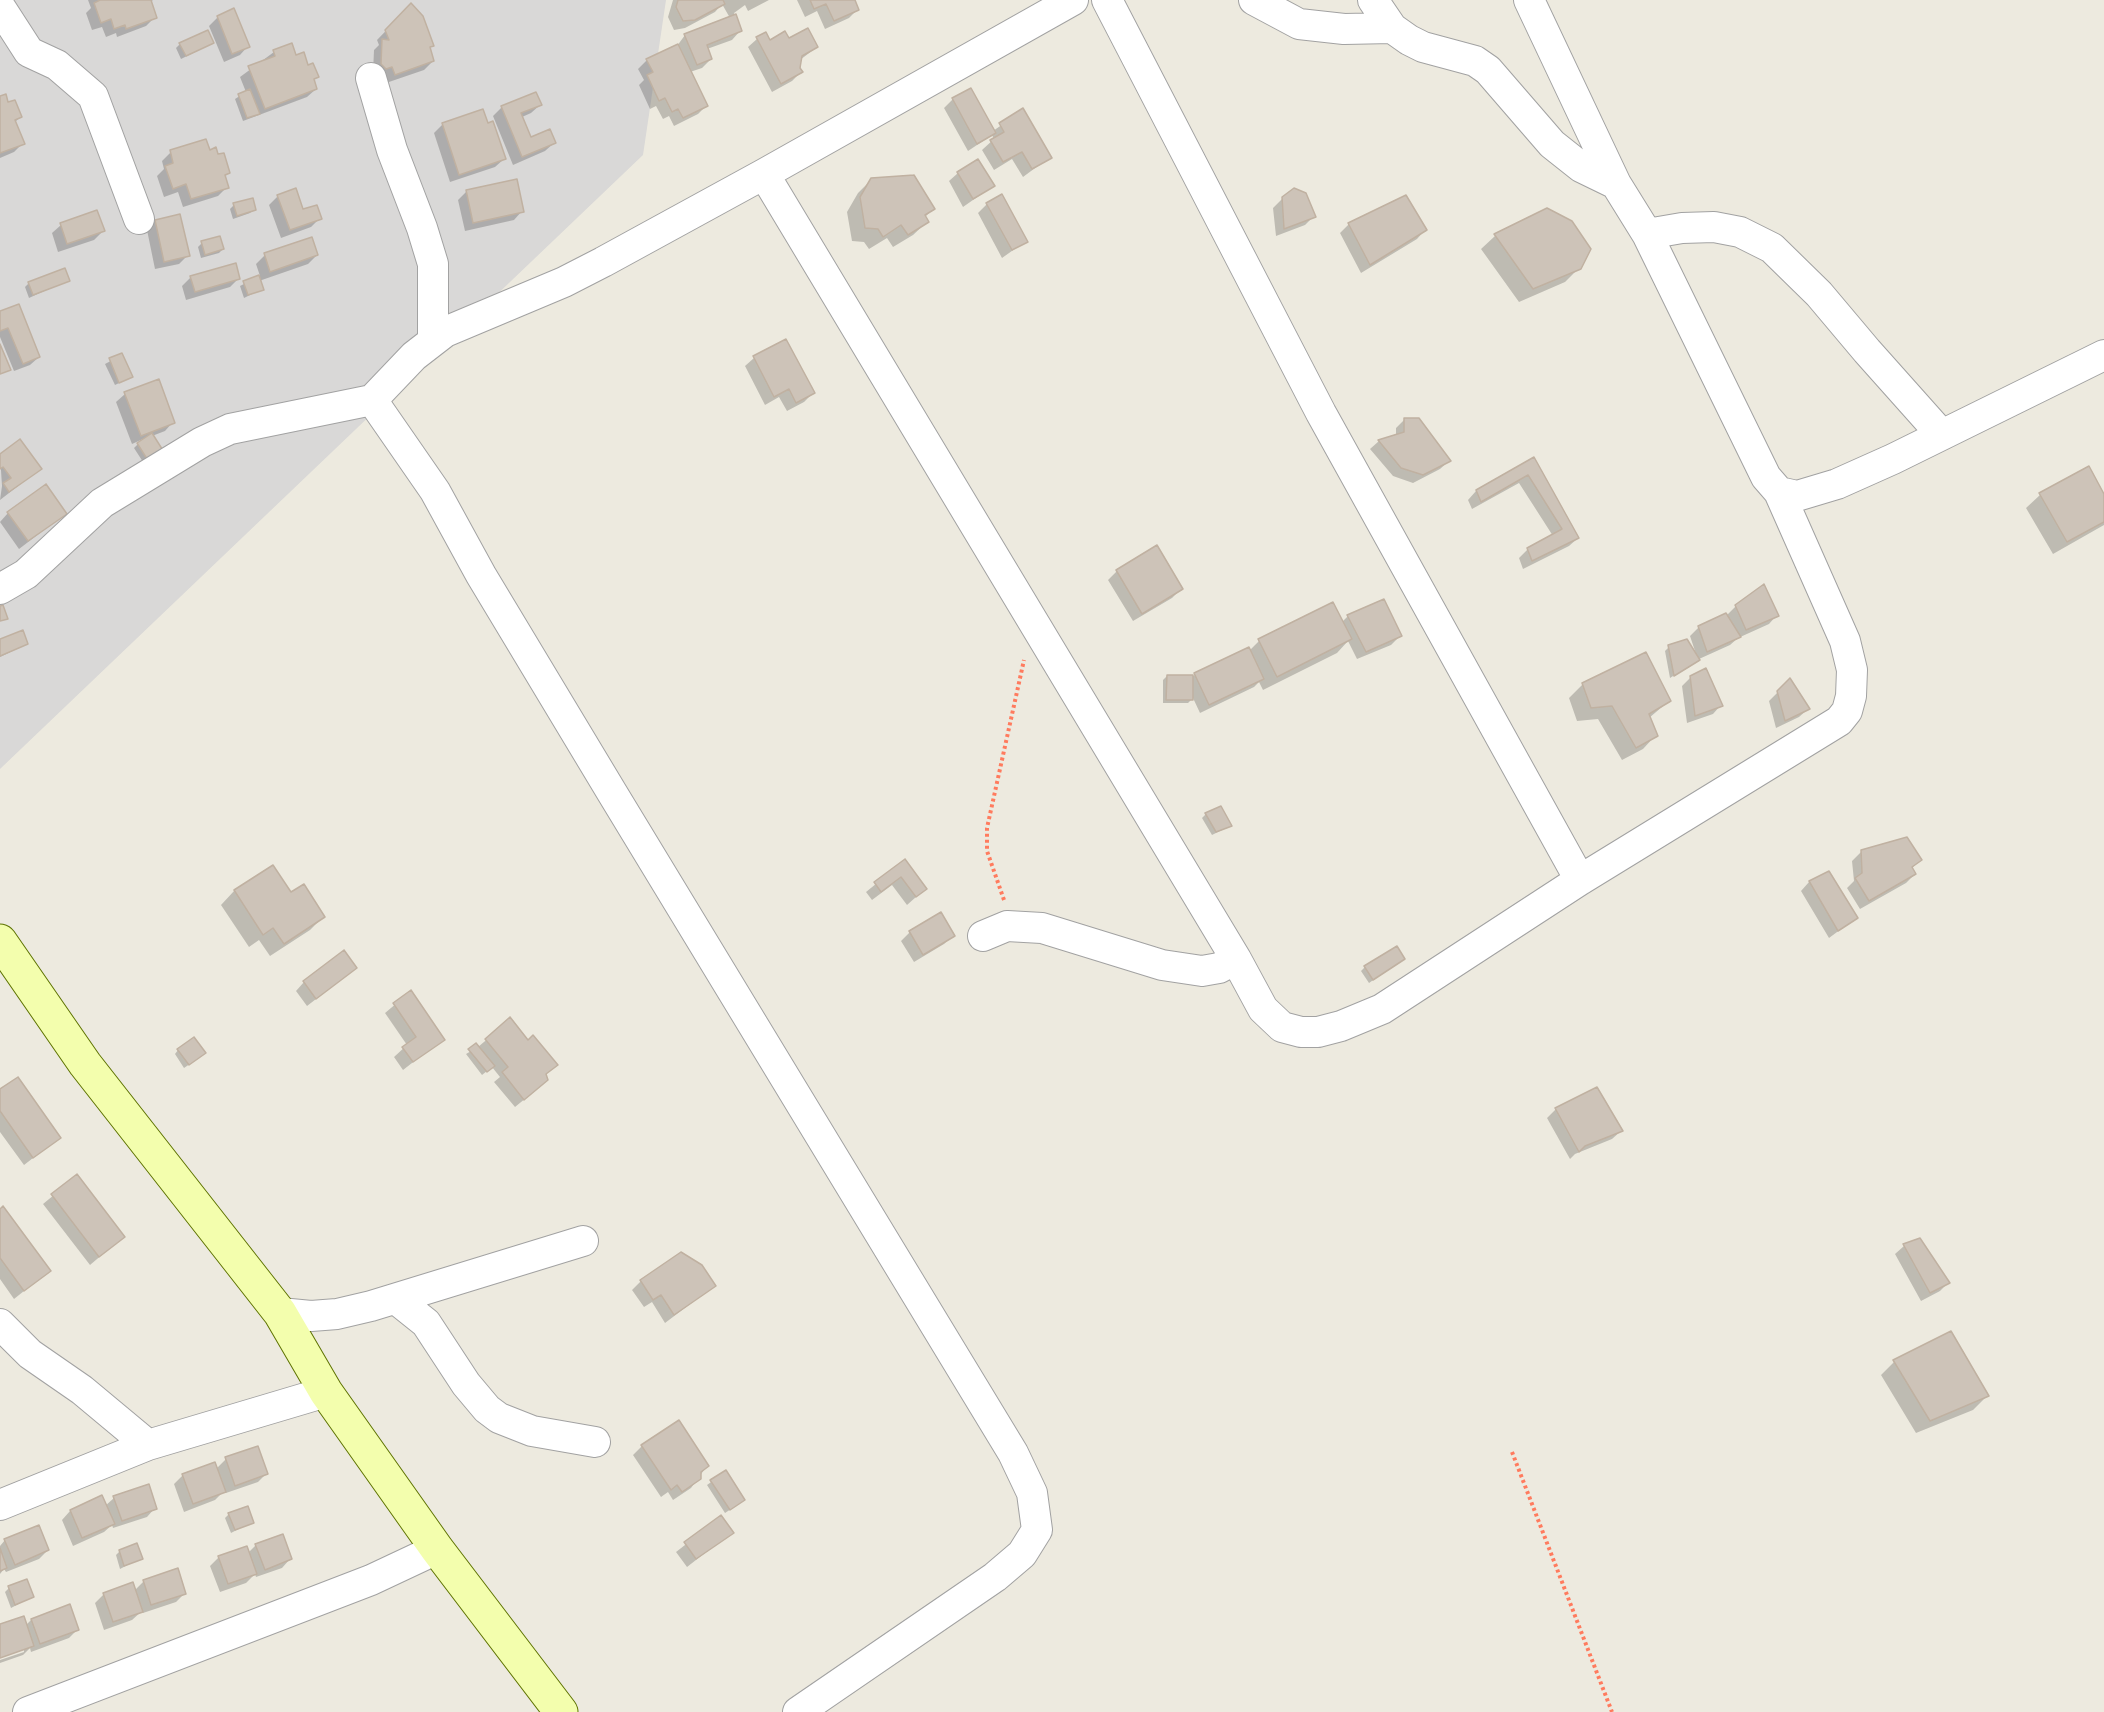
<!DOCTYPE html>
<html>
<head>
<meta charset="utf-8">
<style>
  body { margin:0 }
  canvas { display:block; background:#edeadf }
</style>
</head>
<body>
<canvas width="2104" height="1712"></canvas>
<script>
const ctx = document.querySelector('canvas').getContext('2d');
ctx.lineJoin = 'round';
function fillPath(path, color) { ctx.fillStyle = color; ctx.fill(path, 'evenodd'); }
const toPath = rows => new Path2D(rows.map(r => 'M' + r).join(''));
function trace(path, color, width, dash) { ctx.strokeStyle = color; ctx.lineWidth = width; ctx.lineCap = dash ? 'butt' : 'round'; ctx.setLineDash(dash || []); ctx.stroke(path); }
fillPath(toPath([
  [0,0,666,0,643,155,0,769]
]), '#d9d8d7');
fillPath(toPath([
  [88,0,153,0,149,3,155,17,146,26,117,37,116,33,106,37,102,27,92,30,86,13,91,8],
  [673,0,769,0,748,11,745,5,734,13,740,31,732,40,707,49,711,59,702,68,690,72,707,105,698,114,674,126,669,116,663,119,656,106,650,109,639,85,644,80,638,69,647,60,677,46,685,35,730,18,722,4,715,12,685,28,674,30,668,17],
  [797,0,853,0,857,10,849,18,825,29,817,11,805,17],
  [411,5,432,45,429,49,433,61,424,70,386,83,373,73,374,50,379,45,377,40],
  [218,17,248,46,240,55,224,62,209,26],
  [757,39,769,42,788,40,817,47,800,60,801,72,792,81,772,92,748,47],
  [213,43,181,59,176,48,180,44],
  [274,52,295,57,307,67,317,76,313,81,316,89,307,97,243,121,235,99,246,92,240,77],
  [0,98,20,117,15,122,23,143,14,152,0,158],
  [953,99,993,131,1023,110,1050,157,1023,177,1012,159,994,170,982,150,994,139,992,135,968,151,944,108],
  [540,105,531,113,522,117,531,139,554,143,545,151,513,165,493,116,502,107],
  [482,111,504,159,495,167,450,182,434,133,442,125],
  [171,152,209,152,217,156,229,173,224,177,227,187,218,196,183,207,178,192,164,197,157,176,164,169,162,161],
  [958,173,993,186,963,207,949,181],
  [872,179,933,209,924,218,927,222,913,235,893,247,887,238,869,249,864,242,852,241,847,212,858,193],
  [467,191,522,211,514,220,465,231,458,200],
  [278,196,302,211,320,218,311,227,281,238,269,205],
  [1283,198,1314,216,1305,225,1276,236,1273,208],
  [987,204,1026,241,1002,258,978,213],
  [234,205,254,209,250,213,233,219,230,209],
  [1547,209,1579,268,1565,282,1519,302,1481,249,1495,236],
  [155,221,188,255,179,264,155,269,147,230],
  [1349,224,1425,230,1417,239,1361,273,1340,233],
  [61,225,103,231,94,240,58,252,52,233],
  [311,239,317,255,308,264,259,281,262,289,244,298,240,286,260,276,256,264,265,255],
  [202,243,223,249,219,253,201,258,198,247],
  [191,277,239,278,230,287,186,300,182,286],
  [68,280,29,298,25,287,29,283],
  [0,313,39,357,30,365,14,371,0,337],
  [785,341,813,393,804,402,787,411,779,397,765,405,745,366,754,358],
  [122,355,131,377,115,385,105,364],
  [125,394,173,422,165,431,152,436,145,465,134,448,143,439,132,444,116,402],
  [1405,419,1449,461,1440,469,1413,483,1393,476,1370,449,1379,441,1396,436,1396,428],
  [0,455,40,469,0,500,2,486],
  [1533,459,1578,538,1569,546,1523,569,1519,558,1528,549,1553,536,1519,483,1472,509,1468,500,1476,491],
  [2089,468,2104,497,2104,525,2053,554,2026,508,2040,495],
  [8,513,65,514,19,549,0,522],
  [1117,571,1181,589,1172,598,1133,621,1108,580],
  [1736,606,1777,615,1769,624,1738,638,1730,645,1699,659,1670,678,1665,651,1669,647,1696,654,1690,636,1699,627,1726,616],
  [1348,616,1400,636,1391,645,1357,659,1348,641,1337,653,1263,690,1259,682,1254,687,1200,713,1193,698,1188,703,1163,703,1163,680,1167,676,1193,676,1249,651,1259,641,1342,622],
  [0,641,27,644,0,657],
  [1645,654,1669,701,1649,718,1656,735,1643,749,1622,760,1598,719,1577,721,1569,698,1582,685],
  [1691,677,1721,705,1713,714,1687,723,1682,686],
  [1778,692,1808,709,1799,717,1776,728,1769,701],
  [1206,814,1230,826,1212,835,1202,818],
  [1861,852,1920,860,1911,869,1915,874,1906,883,1860,909,1847,888,1854,881,1852,861],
  [904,861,925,889,907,905,892,885,872,900,866,892],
  [272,867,291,895,323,917,310,930,270,956,259,940,249,947,221,905,234,891],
  [1828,873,1856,918,1829,938,1801,891,1809,882],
  [910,932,953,935,944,944,914,962,901,941],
  [1404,959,1369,983,1361,971,1365,967],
  [346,976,307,1006,296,991,304,982],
  [410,992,443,1039,403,1070,394,1057,407,1045,385,1013],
  [510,1020,545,1075,537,1089,515,1107,494,1082,500,1077,492,1067,482,1075,466,1054,478,1047],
  [178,1050,200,1057,184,1068,175,1054],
  [0,1091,59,1138,24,1165,0,1132],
  [1556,1109,1621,1131,1612,1139,1575,1154,1570,1159,1547,1118],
  [77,1176,123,1237,90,1265,43,1204],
  [0,1210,49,1271,14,1299,0,1279],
  [1919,1240,1948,1283,1940,1291,1921,1301,1895,1254,1904,1246],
  [641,1281,714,1286,665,1323,652,1302,644,1307,632,1290],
  [1894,1362,1987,1396,1973,1410,1916,1433,1881,1375],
  [642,1446,707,1466,691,1488,673,1500,668,1492,661,1497,633,1455],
  [226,1459,266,1474,258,1482,226,1493,225,1490,215,1500,184,1512,174,1484,183,1475,216,1469],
  [725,1472,740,1503,725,1513,707,1485],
  [101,1497,105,1506,114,1498,155,1508,147,1517,113,1528,112,1525,104,1532,73,1546,62,1520,70,1511],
  [229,1514,252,1522,231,1533,225,1518],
  [721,1517,732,1532,687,1567,676,1552],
  [5,1540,48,1550,39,1559,6,1572,4,1569,0,1574,0,1546],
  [256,1545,290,1559,282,1568,256,1577,255,1574,246,1583,220,1592,210,1566,219,1557,248,1553],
  [120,1551,141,1558,120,1569,116,1555],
  [144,1581,185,1593,176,1602,143,1613,142,1611,132,1620,104,1630,95,1603,104,1594,134,1591],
  [9,1588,32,1597,11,1608,5,1592],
  [31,1620,77,1630,69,1638,31,1652,30,1648,23,1655,0,1663,0,1660,24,1652,24,1648,0,1656,0,1626,25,1626]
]), '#0003');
const building = toPath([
  [100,0,151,0,157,18,126,29,125,25,114,29,111,19,101,23,94,3,100,0],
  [678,0,723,0,725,4,695,20,683,21,676,7,678,0],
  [810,0,855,0,859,10,834,21,826,4,814,9,810,0],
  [411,3,423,16,434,46,430,47,434,61,395,75,392,67,386,69,381,64,382,39,389,40,385,30,411,3],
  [234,8,250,47,232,54,217,16,234,8],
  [736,14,742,31,707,45,712,59,697,65,684,34,736,14],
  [808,28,818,47,802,56,800,68,803,72,781,84,756,37,766,32,770,40,785,31,789,38,808,28],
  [208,30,214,43,186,56,179,43,208,30],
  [292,43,296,55,304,52,308,65,313,63,319,77,314,79,317,89,265,109,248,66,275,56,273,50,292,43],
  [678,44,708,106,683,118,678,109,672,112,665,98,659,101,647,75,653,72,646,59,678,44],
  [971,88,996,133,977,144,952,98,971,88],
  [250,89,260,114,247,118,238,94,250,89],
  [536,92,542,105,521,113,531,137,550,129,556,143,522,157,501,106,536,92],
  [6,94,8,102,15,100,22,117,15,120,25,144,0,153,0,96,6,94],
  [1023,108,1052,158,1032,169,1022,152,1003,162,990,140,1004,132,999,123,1023,108],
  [483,109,488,123,493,121,506,159,459,175,442,123,483,109],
  [206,139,210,150,216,147,218,154,224,153,230,173,225,175,229,188,191,199,186,184,173,189,165,166,173,163,170,150,206,139],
  [978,159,995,186,973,199,957,172,978,159],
  [914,175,935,209,925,215,929,222,908,235,901,225,883,237,878,229,865,228,860,197,871,178,914,175],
  [517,179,524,212,473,223,466,190,517,179],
  [296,188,303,209,317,205,322,219,290,230,277,195,296,188],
  [1294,188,1306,193,1316,217,1284,229,1282,197,1294,188],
  [1002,194,1028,242,1012,250,986,203,1002,194],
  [1406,195,1427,230,1370,265,1348,223,1406,195],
  [253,198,256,210,237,216,233,203,253,198],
  [1547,208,1572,221,1591,249,1581,269,1533,289,1494,234,1547,208],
  [97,210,105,231,67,244,60,223,97,210],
  [180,214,190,256,164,262,155,220,180,214],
  [220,236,224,249,205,255,201,241,220,236],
  [312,237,318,255,270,272,264,253,312,237],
  [236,263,240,279,195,292,190,276,236,263],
  [65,268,70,281,33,295,28,282,65,268],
  [259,275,264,290,248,295,243,281,259,275],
  [19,304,40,357,23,364,8,328,0,331,0,311,19,304],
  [786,339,815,393,796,403,789,389,774,397,753,356,786,339],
  [0,344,11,370,0,374,0,344],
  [122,353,133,377,119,383,109,358,122,353],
  [159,379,175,423,141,436,124,392,159,379],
  [1404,418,1419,418,1451,461,1423,475,1401,468,1378,440,1404,432,1404,418],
  [152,433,164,452,149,462,137,443,152,433],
  [20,439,42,469,9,492,3,483,11,478,3,467,0,469,0,454,20,439],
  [1534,457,1579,538,1532,561,1527,548,1562,529,1528,475,1481,502,1476,490,1534,457],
  [2089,466,2104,494,2104,522,2067,542,2039,493,2089,466],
  [46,484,67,514,28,541,7,512,46,484],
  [1157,545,1183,589,1142,614,1116,570,1157,545],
  [1764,584,1779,616,1746,630,1735,605,1764,584],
  [1384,599,1402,636,1366,652,1347,615,1384,599],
  [1333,602,1352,639,1277,677,1258,639,1333,602],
  [3,605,8,619,0,621,0,606,3,605],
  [1726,613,1741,637,1707,652,1698,626,1726,613],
  [23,630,28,644,0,656,0,639,23,630],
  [1687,639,1700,660,1674,676,1668,645,1687,639],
  [1249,647,1264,679,1209,705,1194,673,1249,647],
  [1646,652,1671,701,1649,714,1658,736,1636,748,1612,706,1591,708,1582,683,1646,652],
  [1706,668,1723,706,1695,716,1690,676,1706,668],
  [1167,675,1193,675,1193,700,1166,700,1167,675],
  [1790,678,1810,709,1785,721,1777,691,1790,678],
  [1221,806,1232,826,1216,832,1205,813,1221,806],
  [1907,837,1922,860,1912,867,1916,874,1869,901,1855,878,1862,873,1861,850,1907,837],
  [905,859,927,889,916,897,901,877,881,892,874,882,905,859],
  [273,865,291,892,304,884,325,917,284,944,273,928,263,935,234,890,273,865],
  [1829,871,1858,918,1838,931,1809,881,1829,871],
  [941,912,955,936,923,955,909,931,941,912],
  [1397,946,1405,959,1373,980,1364,966,1397,946],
  [344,950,357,968,316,999,303,981,344,950],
  [411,990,445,1040,413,1062,402,1047,416,1037,393,1003,411,990],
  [510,1017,528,1040,533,1035,558,1065,546,1074,548,1080,524,1100,502,1072,508,1067,485,1039,510,1017],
  [194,1037,206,1053,189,1065,177,1049,194,1037],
  [476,1043,495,1066,487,1072,468,1049,476,1043],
  [18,1077,61,1138,33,1158,0,1111,0,1089,18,1077],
  [1597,1087,1623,1131,1585,1146,1579,1152,1555,1108,1597,1087],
  [77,1174,125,1237,99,1257,51,1194,77,1174],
  [3,1206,51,1271,24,1291,0,1258,0,1209,3,1206],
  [1920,1238,1950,1283,1930,1293,1903,1244,1920,1238],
  [681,1252,702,1265,716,1286,674,1315,661,1295,653,1300,640,1280,681,1252],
  [1951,1331,1989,1396,1930,1421,1893,1360,1951,1331],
  [679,1420,709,1466,701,1472,701,1479,682,1492,677,1485,671,1490,641,1445,679,1420],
  [258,1446,268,1474,235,1486,225,1457,258,1446],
  [215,1462,226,1492,193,1504,182,1474,215,1462],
  [726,1470,745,1500,730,1510,710,1480,726,1470],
  [149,1484,157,1509,122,1521,113,1496,149,1484],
  [102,1495,115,1524,82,1538,70,1510,102,1495],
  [248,1506,254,1523,235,1530,228,1513,248,1506],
  [721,1515,734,1533,696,1559,684,1542,721,1515],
  [39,1525,49,1550,15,1565,4,1539,39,1525],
  [283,1534,292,1559,265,1570,255,1544,283,1534],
  [137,1543,143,1559,124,1566,119,1550,137,1543],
  [247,1546,257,1574,228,1584,218,1556,247,1546],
  [0,1548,7,1568,0,1571,0,1548],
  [178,1568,186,1594,151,1605,143,1580,178,1568],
  [27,1579,34,1597,15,1605,8,1586,27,1579],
  [133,1582,143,1612,113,1622,103,1593,133,1582],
  [70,1604,79,1630,40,1644,31,1619,70,1604],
  [24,1616,34,1646,0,1658,0,1624,24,1616]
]);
fillPath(building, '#cdc3b8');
trace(building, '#c0b1a1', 1.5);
const street = toPath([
  [1107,0,1321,413,1580,880],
  [1254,0,1299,24,1344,29,1392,28],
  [1373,0,1392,28,1409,40,1423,47,1475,61,1488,70,1552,144,1581,167,1616,184],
  [1529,0,1616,184,1647,234,1766,477,1779,492,1797,496,1837,484,1893,459,2104,355],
  [0,7,29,52,57,65,93,96,139,219],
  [371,78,392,150,422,228,433,264,433,341],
  [764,174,1236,959,1263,1009,1282,1027,1301,1032,1318,1032,1341,1026,1382,1009,1580,880,1839,721,1847,711,1851,696,1852,670,1845,641,1779,492],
  [1647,234,1682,228,1714,227,1740,232,1772,248,1819,294,1867,351,1941,434],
  [372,400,435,491,481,575,611,791,1013,1453,1032,1493,1037,1530,1022,1554,995,1577,798,1712],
  [0,589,26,574,102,503,202,442,230,429,372,400,414,356,445,332,564,282,603,262,764,174,1073,0],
  [983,936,1007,926,1042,928,1162,965,1202,971,1219,968,1236,959],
  [396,1299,426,1323,466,1384,487,1409,499,1418,532,1431,595,1442],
  [280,1313,311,1316,337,1314,371,1306,583,1241],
  [0,1324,30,1354,82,1390,148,1445],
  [0,1505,148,1445,326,1392],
  [28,1712,371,1580,437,1549]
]);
const secondary = toPath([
  [0,941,85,1064,280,1313,326,1392,437,1549,561,1712]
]);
trace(street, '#a2a2a2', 32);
trace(secondary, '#5e7300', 35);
trace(toPath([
  [1004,900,987,851,987,828,1024,660],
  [1512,1452,1612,1712]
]), '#ff7b5e', 4, [3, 3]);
trace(street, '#fff', 30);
trace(secondary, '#f3fead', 33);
</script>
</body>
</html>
